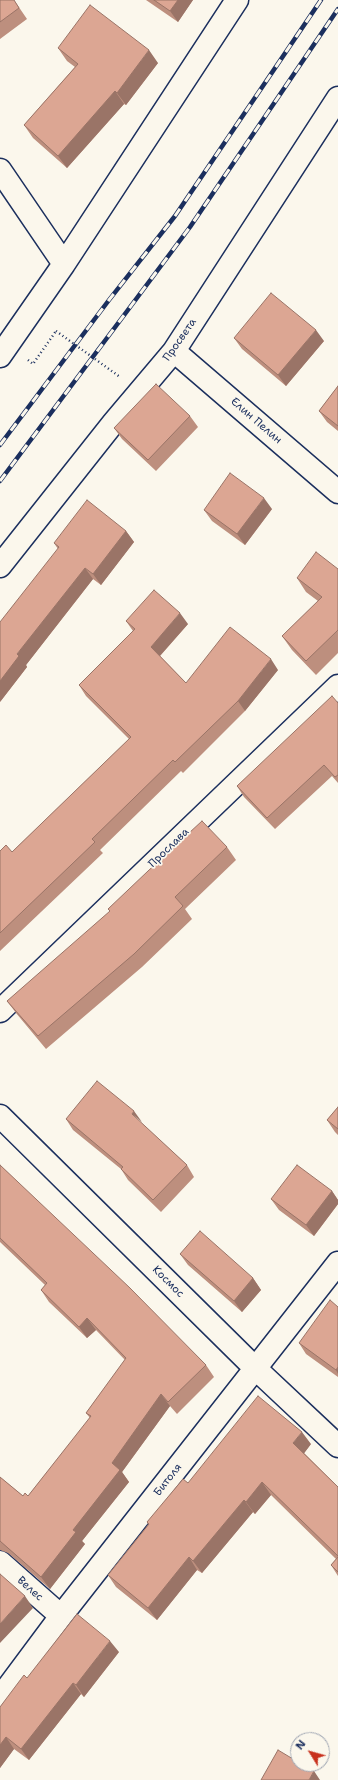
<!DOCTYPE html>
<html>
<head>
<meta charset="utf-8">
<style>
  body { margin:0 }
  #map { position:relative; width:338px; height:1780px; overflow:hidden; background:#fbf7ec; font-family:"Shantell Sans",sans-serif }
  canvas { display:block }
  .north { position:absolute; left:290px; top:1732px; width:40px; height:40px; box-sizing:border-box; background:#fbf7ec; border:1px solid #a1a7b3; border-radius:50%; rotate:307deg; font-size:11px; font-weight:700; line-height:16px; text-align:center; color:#1b2f5e }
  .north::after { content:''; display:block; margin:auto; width:14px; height:18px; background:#c8321e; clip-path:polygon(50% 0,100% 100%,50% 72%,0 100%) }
</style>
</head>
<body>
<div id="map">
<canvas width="338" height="1780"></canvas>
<div class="north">N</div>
</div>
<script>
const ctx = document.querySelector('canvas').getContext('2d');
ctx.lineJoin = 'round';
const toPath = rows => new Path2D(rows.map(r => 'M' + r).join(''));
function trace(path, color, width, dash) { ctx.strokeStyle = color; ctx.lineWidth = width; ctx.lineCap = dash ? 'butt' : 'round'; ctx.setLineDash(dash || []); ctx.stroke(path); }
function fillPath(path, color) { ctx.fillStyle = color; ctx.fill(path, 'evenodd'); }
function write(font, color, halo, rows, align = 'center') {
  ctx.font = font + ' "Shantell Sans",sans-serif'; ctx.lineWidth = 3.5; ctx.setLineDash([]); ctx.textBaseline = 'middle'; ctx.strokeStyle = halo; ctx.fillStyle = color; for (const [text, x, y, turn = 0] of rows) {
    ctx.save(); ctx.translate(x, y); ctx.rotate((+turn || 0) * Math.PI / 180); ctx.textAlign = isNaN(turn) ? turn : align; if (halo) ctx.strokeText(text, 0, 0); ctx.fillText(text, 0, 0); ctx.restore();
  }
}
const minor = toPath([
  [0,170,64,264],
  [174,351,338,492],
  [0,356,64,264,237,0],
  [0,566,114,422,174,351,338,98],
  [0,1011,338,686],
  [0,1116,256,1369,338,1446],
  [0,1562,61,1616],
  [0,1698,61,1616,338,1263]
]);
trace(minor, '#1b2f5e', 25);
trace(toPath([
  [28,360,33,364,56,331]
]), '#1b2f5e', 2.5, [1, 3]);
trace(minor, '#fbf7ec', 22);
const rail = toPath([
  [0,445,109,300,175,216,321,0],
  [0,481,190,227,338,9]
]);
trace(rail, '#1b2f5e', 4.5);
trace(rail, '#fbf7ec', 3, [9]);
trace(toPath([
  [56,331,120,377]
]), '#1b2f5e', 2.5, [1, 3]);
fillPath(toPath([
  [0,0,14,0,27,19,0,39],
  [146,0,193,0,178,22],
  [58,48,158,63,126,105,124,104,67,168,33,138,24,125,75,67,67,61],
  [234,338,324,341,286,386,242,349],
  [338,386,338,431,327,422,319,411],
  [190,416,198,427,156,471,122,439,114,428],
  [272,509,245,545,212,521,204,510],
  [126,531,134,542,101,585,93,579,26,665,27,667,0,702,58,549,54,543],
  [338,569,338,653,316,675,292,650,282,636,318,601,306,592,297,578],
  [126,621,188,624,160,656,186,683,278,670,245,711,183,773,181,771,100,850,103,853,0,951,0,851,12,852,129,739,86,696,79,685,133,631],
  [338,703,338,783,332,776,275,829,244,797,237,786],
  [227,847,236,860,185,909,192,919,142,967,46,1049,16,1013,7,1001],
  [338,1107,338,1135,335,1132,327,1120],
  [66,1119,141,1123,187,1165,194,1177,161,1212,128,1180,121,1169,73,1130],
  [0,1165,206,1365,214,1377,177,1414,170,1406,122,1472,129,1482,82,1541,85,1544,50,1589,8,1553,0,1550,0,1477,23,1496,28,1496,90,1418,86,1413,125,1360,96,1330,87,1338,49,1302,41,1290,45,1285,0,1242],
  [332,1191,338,1200,338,1204,314,1236,279,1210,271,1199],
  [180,1254,253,1278,261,1290,242,1312,188,1265],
  [338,1307,338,1377,306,1354,299,1343],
  [311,1444,304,1453,338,1487,338,1576,331,1565,336,1559,271,1495,255,1514,253,1512,202,1573,197,1570,157,1620,116,1587,108,1575,148,1525,147,1522,188,1483],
  [119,1652,84,1697,81,1694,29,1760,14,1749,0,1768,0,1707,27,1678]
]), '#bd8f7e');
fillPath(toPath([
  [178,0,193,0,178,22,170,11],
  [149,50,158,63,126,105,117,93],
  [115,91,124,104,67,168,58,156],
  [316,330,324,341,286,386,278,375],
  [264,498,272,509,245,545,237,534],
  [126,531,134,542,101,585,93,574],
  [85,568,93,579,26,665,27,667,0,702,0,681,17,654],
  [180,613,188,624,158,658,151,647],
  [271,659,278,670,245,711,238,701],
  [134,1111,142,1122,132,1114],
  [332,1191,338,1200,338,1204,314,1236,306,1225],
  [253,1278,261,1290,242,1312,234,1301],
  [87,1318,96,1330,87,1338,79,1327],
  [338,1367,338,1374,336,1370],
  [161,1394,170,1406,122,1472,129,1482,82,1541,85,1544,50,1589,41,1577,73,1530,112,1463],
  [302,1432,311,1444,302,1456,293,1443],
  [262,1482,271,1495,255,1514,246,1502],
  [244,1500,253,1512,202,1573,193,1561],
  [189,1557,197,1570,157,1620,148,1608],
  [25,1596,33,1608,0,1643,0,1624],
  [110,1641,119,1652,84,1697,76,1685],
  [73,1683,81,1694,29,1760,21,1749],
  [6,1737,14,1749,0,1768,0,1745],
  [314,1771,320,1780,309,1780]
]), '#9a7467');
const building = toPath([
  [0,0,14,0,19,8,0,22,0,0],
  [154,0,178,0,170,11,154,0],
  [90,5,149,50,117,93,115,91,58,156,24,125,78,64,58,48,90,5],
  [271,293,316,330,278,375,234,338,271,293],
  [156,384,190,416,148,460,114,428,156,384],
  [338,386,338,426,319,411,338,386],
  [230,473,264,498,237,534,204,510,230,473],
  [87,500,126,531,93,574,85,568,17,654,19,656,0,681,0,622,59,547,54,543,87,500],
  [316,552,338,569,338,630,306,661,282,636,322,597,297,578,316,552],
  [154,590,180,613,151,647,186,683,230,627,271,659,238,701,175,762,173,760,92,839,95,842,0,933,0,851,6,845,12,852,131,737,79,685,135,629,126,621,154,590],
  [332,696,338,703,338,775,335,777,324,765,267,818,237,786,332,696],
  [202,821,227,847,175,897,183,906,134,954,38,1036,7,1001,110,911,108,909,148,871,202,821],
  [97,1081,134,1111,132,1114,187,1165,153,1200,121,1169,123,1167,66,1119,97,1081],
  [338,1107,338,1129,327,1120,338,1107],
  [0,1165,130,1288,206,1365,168,1402,161,1394,112,1463,120,1470,73,1530,76,1532,41,1577,0,1541,0,1477,23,1496,25,1493,28,1496,91,1416,86,1413,126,1358,87,1318,79,1327,41,1290,47,1283,0,1238,0,1165],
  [297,1165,332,1191,306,1225,271,1199,297,1165],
  [200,1231,253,1278,234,1301,180,1254,200,1231],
  [330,1300,338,1307,338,1367,336,1370,299,1343,330,1300],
  [258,1396,302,1432,293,1443,338,1487,338,1556,262,1482,246,1502,244,1500,193,1561,189,1557,148,1608,108,1575,149,1524,147,1522,183,1479,188,1483,258,1396],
  [338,1557,338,1572,331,1565,338,1557],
  [0,1574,25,1596,0,1624,0,1574],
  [77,1614,110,1641,76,1685,73,1683,21,1749,6,1737,0,1745,0,1707,24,1675,27,1678,77,1614],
  [278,1750,298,1762,298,1764,302,1764,314,1771,309,1780,261,1780,278,1750]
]);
fillPath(building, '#dca693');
trace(building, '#9a7467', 1);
write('11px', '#1b2f5e', '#fbf7ec', [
  ["Просвета",180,340,-55],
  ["Елин Пелин",256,421,41],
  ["Прослава",169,848,-44],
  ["Космос",168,1282,45],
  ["Битоля",168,1480,-52],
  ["Велес",30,1589,42]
]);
</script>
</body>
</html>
